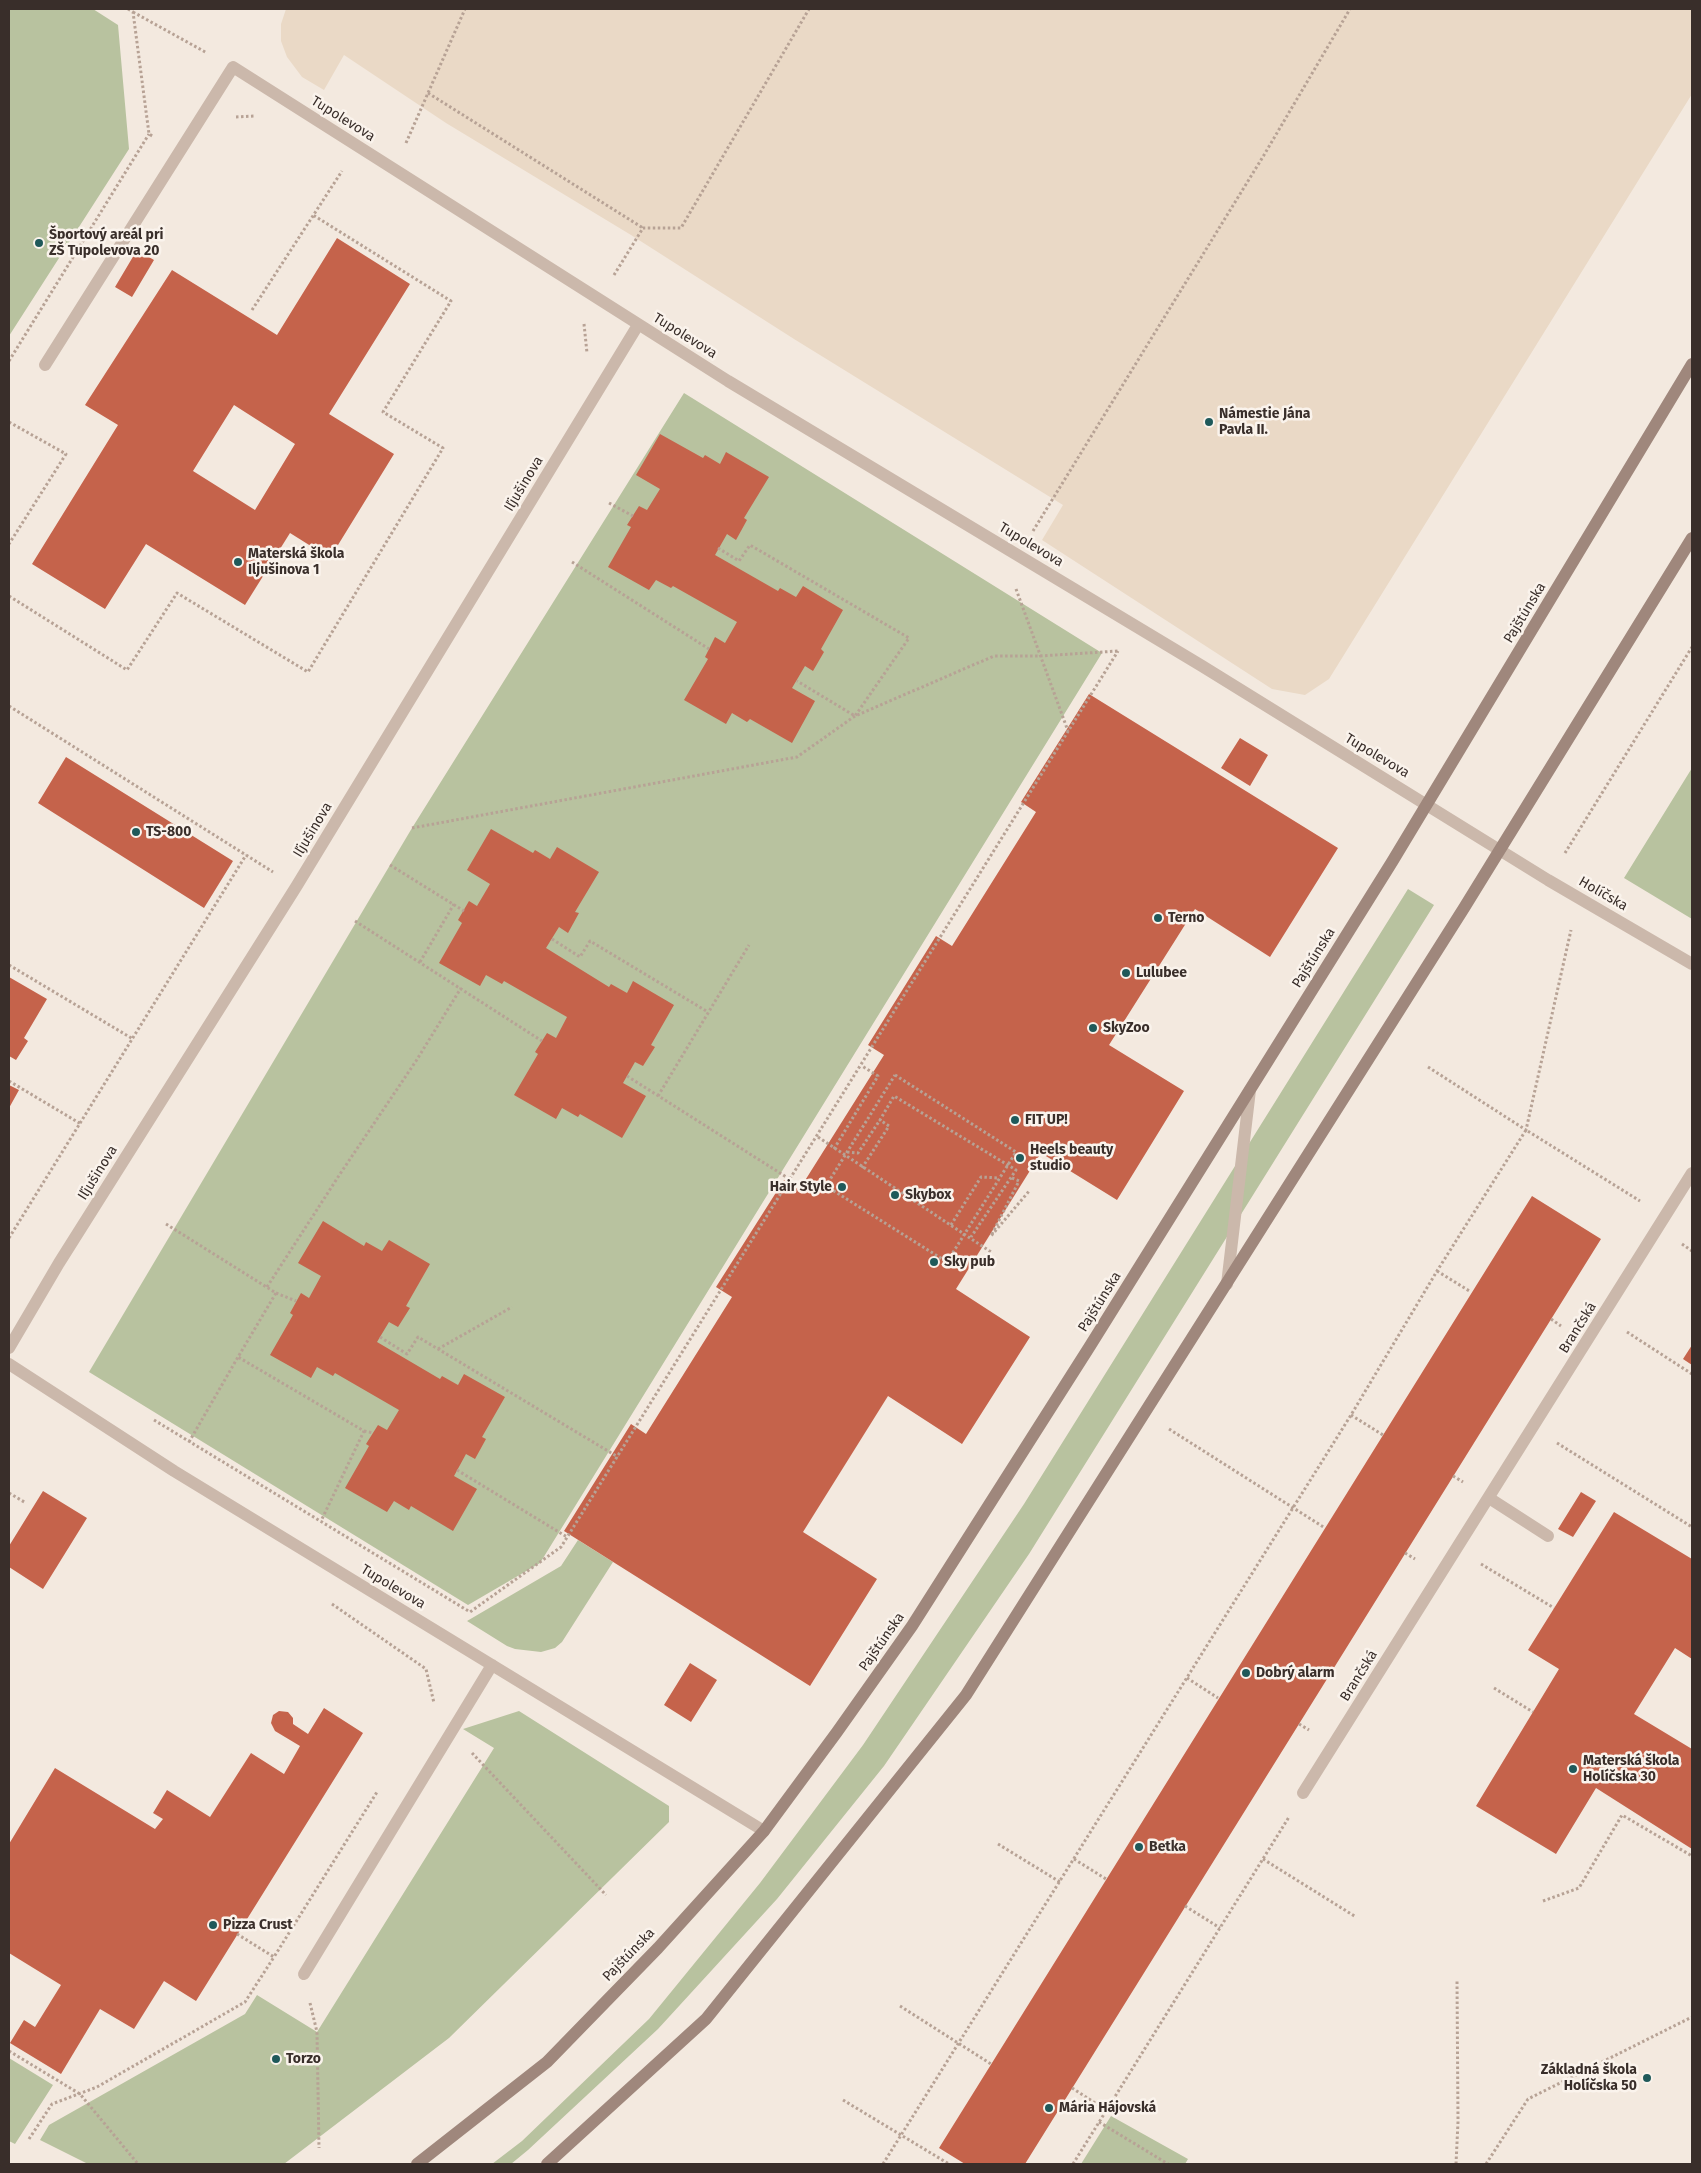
<!DOCTYPE html>
<html>
<head>
<meta charset="utf-8">
<style>
  body { margin:0 }
  #map { position:relative; width:1701px; height:2173px; overflow:hidden; background:#f3e9df; font-family:"Fira Sans",sans-serif }
  canvas { display:block }
  .frame { position:absolute; inset:0; border:10px solid #392e2a; pointer-events:none }
</style>
</head>
<body>
<div id="map">
<canvas width="1701" height="2173"></canvas>
<div class="frame"></div>
</div>
<script>
const ctx = document.querySelector('canvas').getContext('2d');
ctx.lineJoin = 'round';
function fillPath(path, color) { ctx.fillStyle = color; ctx.fill(path, 'evenodd'); }
const toPath = rows => new Path2D(rows.map(r => 'M' + r).join(''));
function trace(path, color, width, dash) { ctx.strokeStyle = color; ctx.lineWidth = width; ctx.lineCap = dash ? 'butt' : 'round'; ctx.setLineDash(dash || []); ctx.stroke(path); }
function write(font, color, halo, rows, align = 'center') {
  ctx.font = font + ' "Fira Sans",sans-serif'; ctx.lineWidth = 5; ctx.setLineDash([]); ctx.textBaseline = 'middle'; ctx.strokeStyle = halo; ctx.fillStyle = color; for (const [text, x, y, turn = 0] of rows) {
    ctx.save(); ctx.translate(x, y); ctx.rotate((+turn || 0) * Math.PI / 180); ctx.textAlign = isNaN(turn) ? turn : align; if (halo) ctx.strokeText(text, 0, 0); ctx.fillText(text, 0, 0); ctx.restore();
  }
}
fillPath(toPath([
  [9,9,93,9,118,25,129,149,9,336],
  [684,393,1102,653,540,1563,468,1605,89,1372,412,828],
  [1692,768,1692,919,1624,878],
  [1408,889,1434,905,1029,1554,884,1766,777,1899,658,2029,528,2150,511,2164,492,2164,522,2141,649,2019,760,1883,863,1745,1024,1504],
  [578,1540,613,1562,562,1642,555,1648,541,1652,515,1649,507,1646,467,1621,561,1566],
  [519,1711,669,1806,669,1822,449,2038,284,2164,88,2164,40,2140,49,2125,245,2014,257,1995,317,2032,494,1748,463,1729],
  [9,2058,53,2085,15,2144,9,2141],
  [1111,2116,1188,2159,1185,2164,1081,2164]
]), '#b8c29f');
fillPath(toPath([
  [286,9,1692,9,1692,94,1329,679,1305,695,1272,689,1042,540,1063,505,794,339,631,235,446,123,344,55,324,90,302,77,287,57,281,41,281,24]
]), '#ead9c6');
fillPath(toPath([
  [337,238,410,284,329,414,394,454,330,558,290,533,245,605,146,544,105,609,32,564,118,425,85,405,172,270,277,335],
  [234,405,295,444,255,510,193,471],
  [137,250,154,260,132,297,115,287],
  [660,434,703,458,705,455,720,464,726,452,769,477,744,518,747,520,736,540,727,534,715,555,778,591,780,588,796,597,803,586,843,610,821,649,824,652,813,671,805,666,792,688,815,701,792,743,750,719,747,722,732,713,726,724,684,700,708,659,705,657,715,637,725,643,737,622,673,586,671,588,656,580,649,590,608,567,631,527,627,525,639,506,647,510,660,489,636,475],
  [1089,694,1338,848,1270,957,1195,909,1109,1045,1184,1091,1117,1200,1041,1153,956,1289,1030,1337,962,1444,888,1396,803,1532,877,1579,810,1686,564,1531,631,1424,646,1434,732,1297,716,1287,784,1180,799,1190,884,1055,868,1045,936,936,952,946,1036,812,1021,802],
  [1240,738,1268,755,1250,786,1221,768],
  [66,757,233,861,204,908,38,803],
  [491,829,533,853,535,850,550,859,557,847,599,872,575,912,579,913,568,933,559,927,546,948,609,987,611,984,627,993,633,981,674,1005,651,1045,655,1047,643,1066,635,1062,623,1083,646,1096,622,1138,580,1114,578,1117,562,1108,556,1119,514,1095,538,1054,535,1052,547,1033,556,1038,567,1017,504,981,502,984,486,975,480,986,439,963,462,923,458,920,469,901,477,906,490,884,467,870],
  [9,977,47,999,24,1038,28,1041,16,1060,9,1056],
  [9,1085,19,1090,9,1108],
  [1532,1196,1601,1239,1025,2164,965,2164,939,2148],
  [323,1221,364,1246,366,1242,382,1251,389,1240,430,1264,406,1306,410,1308,398,1327,389,1322,377,1342,440,1379,442,1376,458,1385,464,1374,505,1397,482,1437,486,1439,475,1459,466,1454,454,1476,477,1489,453,1531,411,1506,409,1510,394,1501,387,1512,345,1488,369,1446,366,1444,378,1425,387,1430,399,1410,335,1373,333,1376,317,1367,311,1378,270,1355,293,1315,290,1313,301,1293,309,1298,321,1276,298,1263],
  [1692,1345,1692,1365,1683,1359],
  [43,1491,87,1518,43,1589,9,1567,9,1546],
  [1581,1492,1596,1501,1573,1537,1558,1529],
  [1614,1512,1692,1559,1692,1659,1675,1648,1634,1714,1692,1749,1692,1849,1596,1788,1556,1854,1476,1806,1559,1669,1528,1650],
  [690,1663,717,1680,691,1722,664,1705],
  [324,1708,363,1733,196,2001,164,1981,134,2029,100,2009,61,2074,10,2043,24,2020,35,2027,61,1985,9,1953,9,1844,55,1768,155,1829,163,1819,153,1813,167,1790,210,1817,251,1753,284,1774,300,1746,275,1731,271,1723,273,1715,279,1711,288,1712,293,1718,293,1724,308,1734]
]), '#c5634b');
trace(toPath([
  [128,9,133,12,149,134,154,137],
  [133,12,207,53],
  [428,93,643,228],
  [236,117,255,116],
  [406,143,465,9],
  [614,275,643,228,681,228,809,9],
  [252,310,342,171],
  [584,324,587,353],
  [9,361,149,134],
  [9,422,66,454,9,544],
  [609,503,633,516],
  [1033,531,1264,155,1350,9],
  [718,548,739,561,750,545,909,638,855,716,797,681],
  [572,562,709,649],
  [1016,589,1068,731],
  [9,596,127,670,177,593,308,672,443,448,383,412,451,301,313,215],
  [9,706,273,872],
  [412,828,797,757,855,716,994,656,1040,656,1118,651],
  [1565,853,1692,647],
  [390,865,464,911],
  [355,921,542,1041],
  [552,939,580,957,590,941,708,1012],
  [420,962,454,904],
  [9,965,133,1039],
  [1428,1067,1526,1130,1571,930],
  [895,1075,1016,1152,947,1262,826,1186,895,1075],
  [627,1076,791,1180],
  [9,1081,81,1124],
  [658,1096,749,945],
  [818,1137,991,1252],
  [834,1149,878,1076,862,1066],
  [847,1152,858,1153,880,1120],
  [862,1168,889,1126,880,1120,894,1096,1016,1170,971,1237],
  [1012,1178,1019,1181,991,1236,1030,1190],
  [166,1224,276,1293,238,1357,364,1431,321,1521],
  [951,1225,981,1177,999,1178],
  [9,1238,246,855],
  [1682,1244,1692,1251],
  [1437,1271,1471,1292],
  [267,1287,340,1174,416,1061,461,988],
  [276,1293,296,1301],
  [1551,1319,1561,1326],
  [1627,1332,1692,1374],
  [380,1337,407,1354,418,1337,618,1457],
  [438,1349,512,1307],
  [1351,1415,1383,1435],
  [154,1420,470,1612,561,1547,1118,651],
  [1169,1429,1325,1528],
  [364,1431,373,1433],
  [189,1442,238,1357],
  [1557,1443,1692,1527],
  [457,1470,567,1537],
  [1453,1476,1463,1482],
  [9,1493,26,1503],
  [1405,1553,1415,1559],
  [1481,1564,1554,1608],
  [332,1604,426,1669,434,1703],
  [1187,1678,1218,1698],
  [1494,1688,1533,1712],
  [1299,1724,1309,1730],
  [472,1753,606,1895],
  [998,1844,1060,1882],
  [1074,1859,1106,1879],
  [1263,1859,1356,1917],
  [1543,1901,1579,1888,1622,1815,1692,1856],
  [1185,1906,1220,1928],
  [237,1934,274,1957,377,1792],
  [310,2003,317,2032,319,2148],
  [900,2006,991,2064],
  [9,2051,80,2094,138,2164],
  [1072,2088,1106,2110],
  [843,2100,949,2164],
  [1099,2122,1168,2164],
  [29,2139,52,2104,97,2087,245,2002,274,1957],
  [883,2164,1351,1415,1437,1271,1526,1130,1640,1201],
  [1073,2164,1289,1817],
  [1456,2164,1458,2122,1457,1980],
  [1486,2164,1528,2099,1692,2017]
]), '#b7a295', 3, [2.5, 2.5]);
trace(toPath([
  [1227,1284,1250,1090],
  [1489,1498,1548,1536]
]), '#cbb8ab', 12);
trace(toPath([
  [45,365,233,67,728,381,1202,666,1548,880,1692,964],
  [9,1348,59,1263,296,887,638,325],
  [9,1364,174,1471,764,1831],
  [1303,1793,1692,1173],
  [304,1974,492,1665]
]), '#cbb8ab', 12);
trace(toPath([
  [417,2164,547,2062,658,1948,764,1831,837,1732,912,1626,1090,1346,1392,862,1692,364],
  [547,2164,706,2019,966,1695,1464,908,1692,538]
]), '#9f877c', 12);
for (const [x, y, r, color] of [
  [39,243,5,"#1f595a"],
  [1209,422,5,"#1f595a"],
  [238,562,5,"#1f595a"],
  [136,832,5,"#1f595a"],
  [1158,918,5,"#1f595a"],
  [1126,973,5,"#1f595a"],
  [1093,1028,5,"#1f595a"],
  [1015,1120,5,"#1f595a"],
  [1020,1158,5,"#1f595a"],
  [842,1187,5,"#1f595a"],
  [895,1195,5,"#1f595a"],
  [934,1262,5,"#1f595a"],
  [1246,1673,5,"#1f595a"],
  [1573,1769,5,"#1f595a"],
  [1139,1847,5,"#1f595a"],
  [213,1925,5,"#1f595a"],
  [276,2059,5,"#1f595a"],
  [1647,2078,5,"#1f595a"],
  [1049,2108,5,"#1f595a"]
]) { const dot = new Path2D(); dot.arc(x, y, r, 0, 2 * Math.PI); ctx.fillStyle = color; ctx.fill(dot); trace(dot, '#faf3ec', 2); }
write('14px', '#392e2a', '#faf3ec', [
  ["Tupolevova",343,119,32],
  ["Tupolevova",685,336,32],
  ["Iľjušinova",524,484,-59],
  ["Tupolevova",1031,545,31],
  ["Pajštúnska",1525,613,-59],
  ["Tupolevova",1377,756,31],
  ["Iľjušinova",313,830,-59],
  ["Holíčska",1603,894,30],
  ["Pajštúnska",1314,958,-58],
  ["Iľjušinova",98,1173,-58],
  ["Pajštúnska",1100,1302,-58],
  ["Brančská",1578,1328,-58],
  ["Tupolevova",393,1587,31],
  ["Pajštúnska",882,1642,-55],
  ["Brančská",1359,1676,-58],
  ["Pajštúnska",629,1955,-46]
]);
write('bold 14px', '#392e2a', '#faf3ec', [
  ["Športový areál pri",49,235],
  ["ZŠ Tupolevova 20",49,251],
  ["Námestie Jána",1219,414],
  ["Pavla II.",1219,430],
  ["Materská škola",248,554],
  ["Iljušinova 1",248,570],
  ["TS-800",146,832],
  ["Terno",1168,918],
  ["Lulubee",1136,973],
  ["SkyZoo",1103,1028],
  ["FIT UP!",1025,1120],
  ["Heels beauty",1030,1150],
  ["studio",1030,1166],
  ["Hair Style",832,1187,"right"],
  ["Skybox",905,1195],
  ["Sky pub",944,1262],
  ["Dobrý alarm",1256,1673],
  ["Materská škola",1583,1761],
  ["Holíčska 30",1583,1777],
  ["Betka",1149,1847],
  ["Pizza Crust",223,1925],
  ["Torzo",286,2059],
  ["Základná škola",1637,2070,"right"],
  ["Holíčska 50",1637,2086,"right"],
  ["Mária Hájovská",1059,2108]
], 'left');
</script>
</body>
</html>
